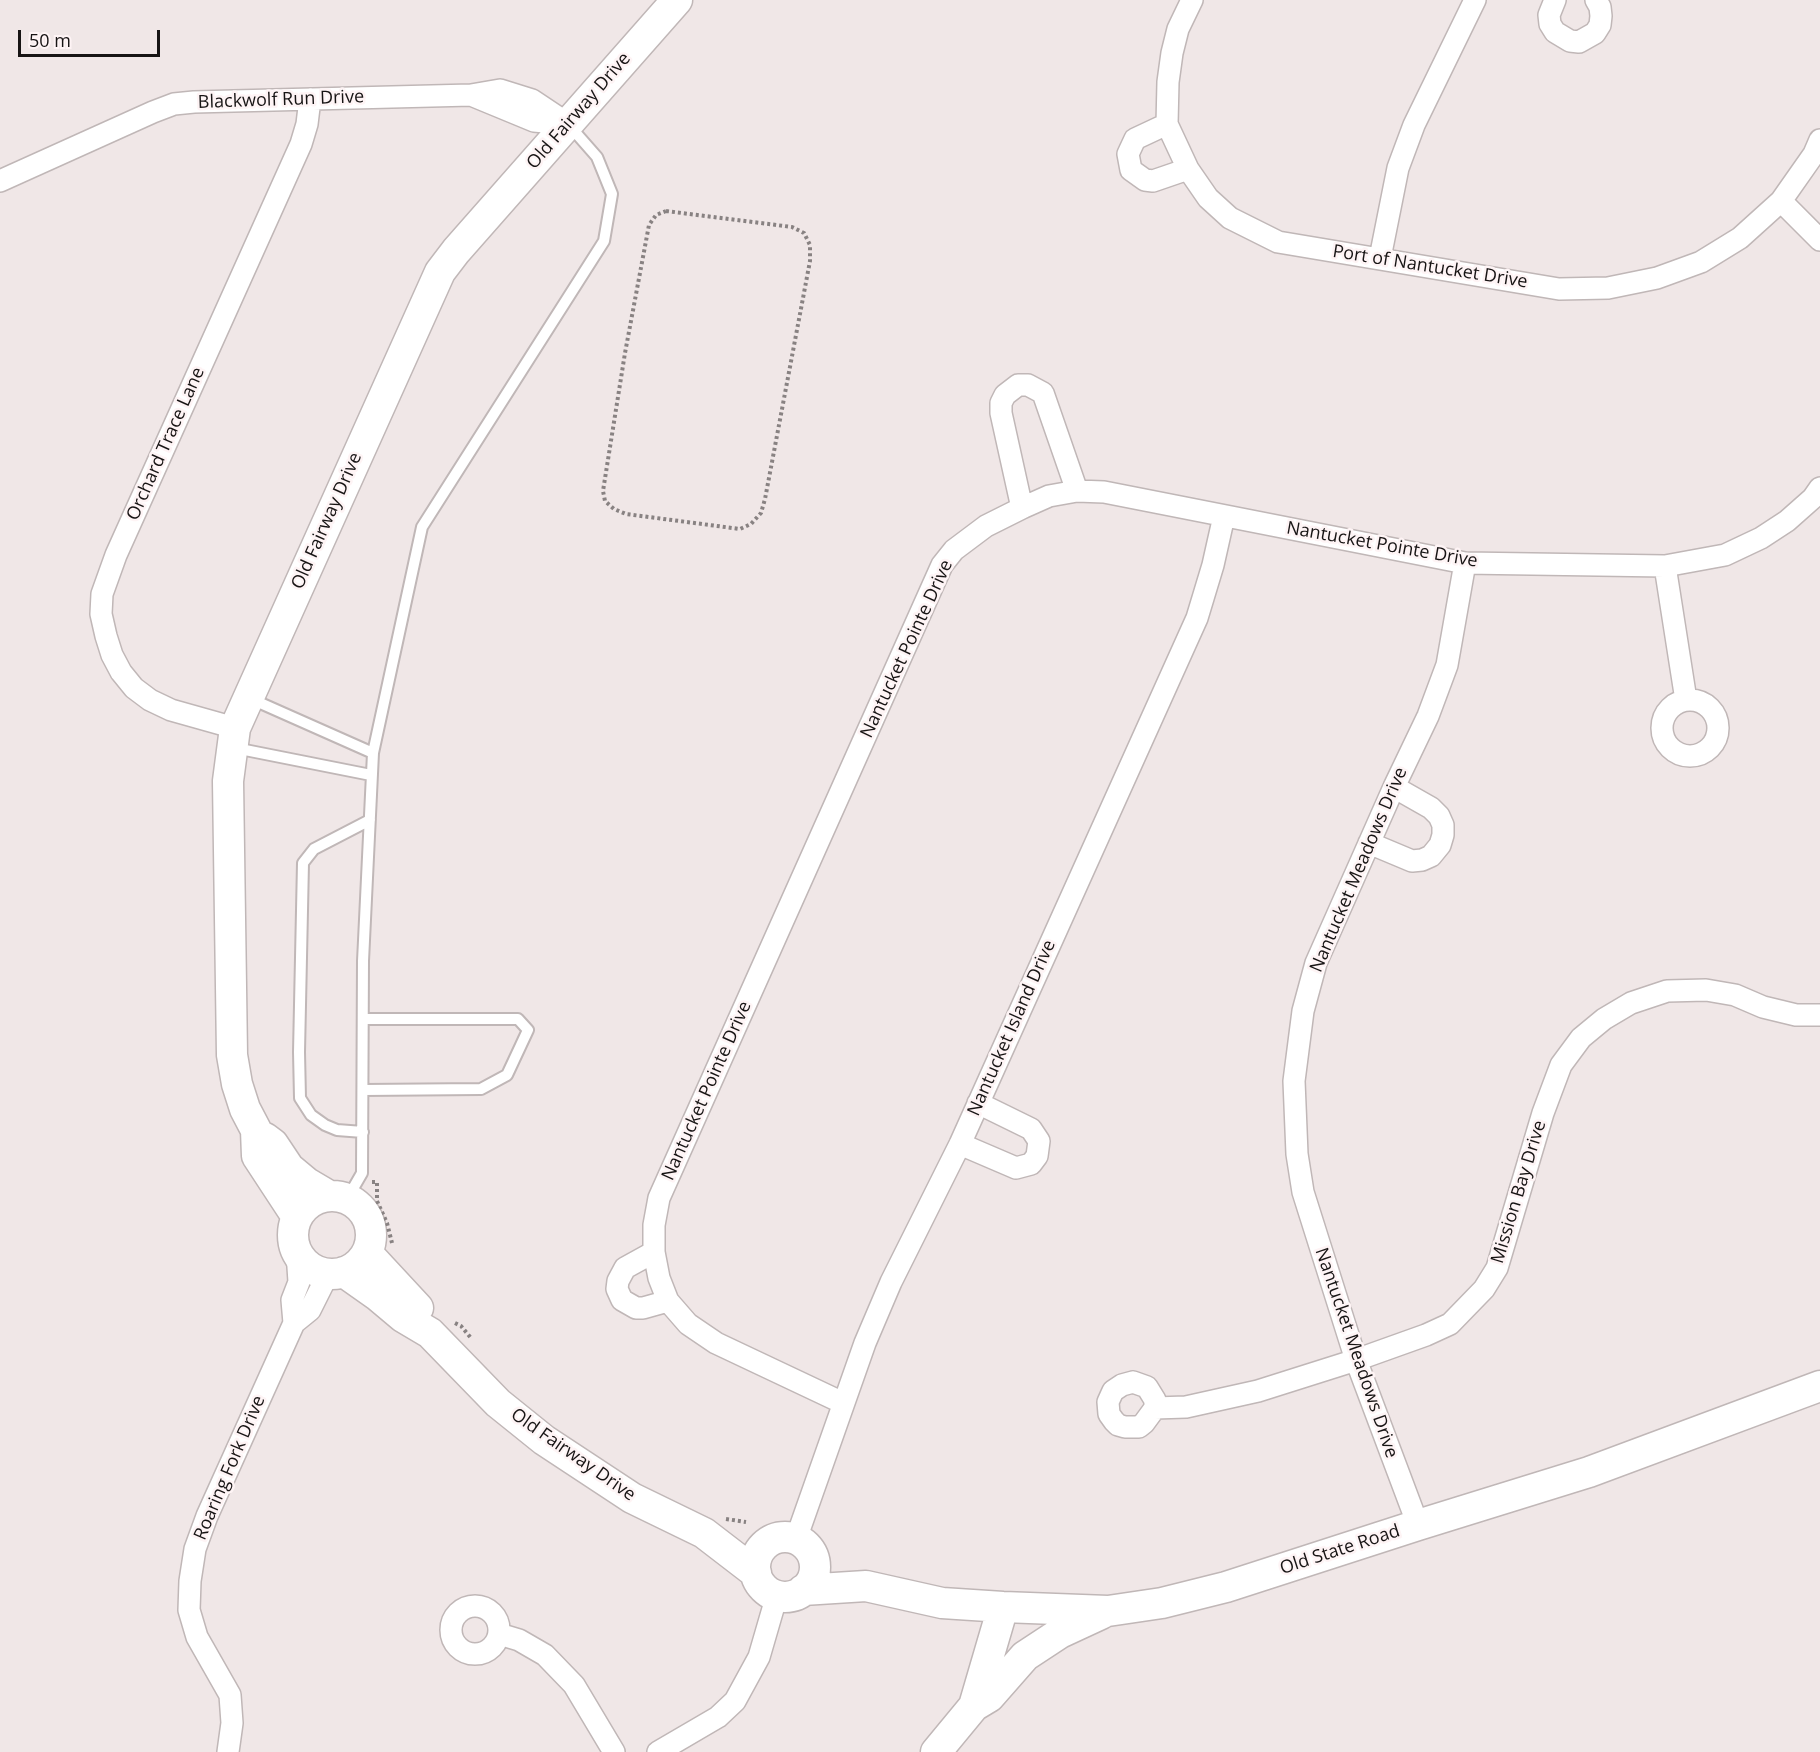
<!DOCTYPE html>
<html>
<head>
<meta charset="utf-8">
<style>
  body { margin:0 }
  #map { position:relative; width:1820px; height:1752px; overflow:hidden; background:#f0e7e7; font-family:"Open Sans",sans-serif }
  canvas { display:block }
  .scale { position:absolute; left:18px; top:30px; width:142px; height:27px; box-sizing:border-box; border:3px solid #171414; border-top:0; padding-left:8px; font-size:18px; line-height:21px; white-space:nowrap; color:#171414; -webkit-text-stroke:4px #fef4f5; paint-order:stroke }
</style>
</head>
<body>
<div id="map">
<canvas width="1820" height="1752"></canvas>
<div class="scale">50 m</div>
</div>
<script>
const ctx = document.querySelector('canvas').getContext('2d');
ctx.lineJoin = 'round';
const toPath = rows => new Path2D(rows.map(r => 'M' + r).join(''));
function trace(path, color, width, dash) { ctx.strokeStyle = color; ctx.lineWidth = width; ctx.lineCap = dash ? 'butt' : 'round'; ctx.setLineDash(dash || []); ctx.stroke(path); }
function write(font, color, halo, rows, align = 'center') {
  ctx.font = font + ' "Open Sans",sans-serif'; ctx.lineWidth = 5; ctx.setLineDash([]); ctx.textBaseline = 'middle'; ctx.strokeStyle = halo; ctx.fillStyle = color; for (const [text, x, y, turn = 0] of rows) {
    ctx.save(); ctx.translate(x, y); ctx.rotate((+turn || 0) * Math.PI / 180); ctx.textAlign = isNaN(turn) ? turn : align; if (halo) ctx.strokeText(text, 0, 0); ctx.fillText(text, 0, 0); ctx.restore();
  }
}
const lane = toPath([
  [249,698,373,753],
  [235,748,371,775],
  [363,1090,481,1089,507,1075,528,1030,518,1019,363,1019],
  [363,1132,337,1130,325,1125,311,1115,300,1098,299,1052,303,863,314,849,370,820],
  [347,1199,362,1173,363,961,373,753,422,527,604,241,612,194,597,157,568,124]
]);
const street = toPath([
  [1192,0,1178,29,1172,53,1168,82,1167,124,1188,169,1208,198,1230,218,1278,242,1559,289,1608,288,1657,278,1701,262,1740,238,1781,201,1814,154,1820,140],
  [1555,0,1549,15,1550,24,1555,32,1570,41,1579,42,1595,33,1600,25,1601,16,1600,7,1596,0],
  [471,95,534,121,567,124],
  [1167,124,1135,139,1128,154,1131,170,1145,180,1153,181,1188,169],
  [0,181,153,112,174,104,194,102,471,95,500,90,532,100,568,124],
  [1781,201,1820,240],
  [1380,258,1398,168,1414,125,1475,0],
  [1022,508,1001,413,1001,403,1005,395,1018,385,1028,385,1043,393,1077,491],
  [1665,566,1686,700],
  '1662 728a28 28 0 1 1 56 0a28 28 0 1 1-56 0Z',
  [235,728,171,710,150,700,134,688,121,672,112,655,106,636,101,614,102,594,116,555,301,144,307,124,310,99],
  [1369,843,1412,861,1422,860,1431,856,1440,845,1443,835,1443,825,1439,816,1431,808,1394,787],
  [960,1144,1016,1168,1031,1164,1037,1156,1039,1141,1031,1129,978,1103],
  [654,1252,625,1268,618,1281,617,1289,622,1300,636,1308,643,1308,668,1301],
  [294,1323,292,1300,299,1282,297,1252],
  [1133,1382,1147,1387,1155,1400,1155,1408,1144,1423,1139,1427,1125,1427,1118,1425,1114,1421,1109,1414,1108,1402,1113,1391,1122,1385,1133,1382],
  [843,1403,716,1343,688,1324,668,1301,659,1278,654,1252,654,1225,659,1198,942,565,954,550,986,526,1022,508,1049,496,1077,491,1104,492,1465,563,1665,566,1725,555,1761,538,1787,521,1813,498,1820,488],
  [1155,1408,1186,1407,1258,1391,1356,1360,1426,1335,1450,1324,1484,1289,1497,1268,1543,1113,1561,1065,1581,1038,1604,1019,1631,1003,1667,991,1706,990,1735,995,1763,1007,1796,1015,1820,1015],
  [1418,1525,1356,1360,1303,1192,1297,1154,1294,1081,1303,1011,1316,963,1394,787,1428,716,1447,665,1465,563],
  [796,1539,865,1343,891,1282,960,1144,1197,618,1213,565,1224,516],
  '451 1630a24 24 0 1 1 48 0a24 24 0 1 1-48 0Z',
  [499,1634,519,1640,545,1655,574,1685,614,1752],
  [228,1752,232,1723,230,1695,197,1637,189,1610,190,1581,195,1549,207,1516,294,1323,310,1310,328,1274],
  [658,1752,718,1717,735,1701,759,1657,777,1595]
]);
const secondary = toPath([
  [265,1138,273,1144,289,1168,307,1183,329,1196],
  '293 1235a39 39 0 1 1 78 0a39 39 0 1 1-78 0Z',
  [297,1217,257,1156,256,1130,245,1109,237,1084,232,1055,228,781,235,728,440,272,456,251,677,0],
  [367,1253,418,1308],
  [344,1272,378,1296,403,1317,430,1333,498,1403,544,1440,632,1498,704,1533,756,1573],
  '755 1567a30 30 0 1 1 60 0a30 30 0 1 1-60 0Z',
  [803,1590,866,1586,942,1603,1003,1607,1108,1611,1162,1603,1226,1587,1418,1525,1589,1472,1820,1386],
  [974,1706,989,1697,1025,1656,1060,1633,1101,1614],
  [936,1752,974,1706,1003,1607]
]);
trace(lane, '#c0b7b7', 14);
trace(street, '#c0b7b7', 24);
trace(secondary, '#c0b7b7', 33);
trace(toPath([
  [666,211,792,227,804,233,810,245,810,261,765,499,761,513,751,524,740,529,626,514,614,509,605,501,603,491,625,353,649,225,656,215,666,211],
  [372,1182,377,1182,377,1201,387,1223,392,1243],
  [455,1323,461,1326,471,1338],
  [726,1519,746,1522]
]), '#888282', 4, [3, 3]);
trace(lane, '#fff', 10);
trace(street, '#fff', 21);
trace(secondary, '#fff', 30);
write('18px', '#171414', '#fef4f5', [
  ["Blackwolf Run Drive",281,100,-2],
  ["Old Fairway Drive",579,111,-49],
  ["Port of Nantucket Drive",1430,267,9],
  ["Orchard Trace Lane",166,444,-66],
  ["Old Fairway Drive",327,521,-66],
  ["Nantucket Pointe Drive",1382,545,10],
  ["Nantucket Pointe Drive",907,649,-65],
  ["Nantucket Meadows Drive",1359,870,-67],
  ["Nantucket Island Drive",1012,1028,-66],
  ["Nantucket Pointe Drive",707,1091,-66],
  ["Mission Bay Drive",1519,1192,-73],
  ["Nantucket Meadows Drive",1356,1353,71],
  ["Old Fairway Drive",573,1455,35],
  ["Roaring Fork Drive",230,1468,-67],
  ["Old State Road",1340,1550,-18]
]);
</script>
</body>
</html>
